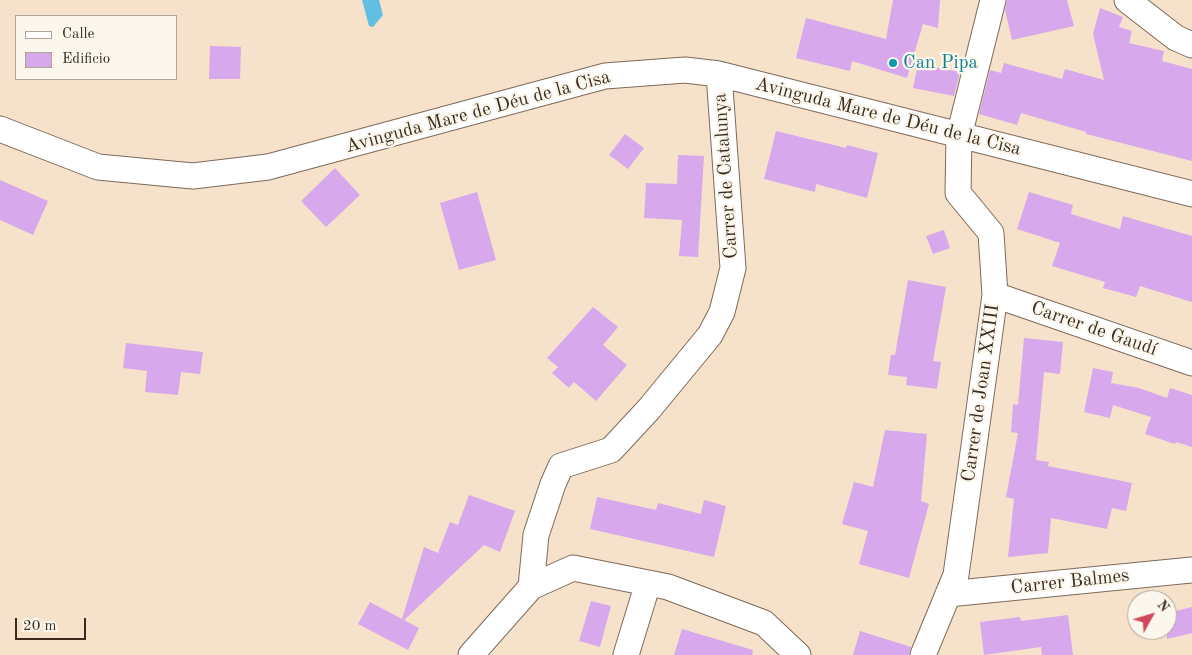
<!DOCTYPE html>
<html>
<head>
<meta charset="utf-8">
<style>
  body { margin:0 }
  #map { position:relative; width:1192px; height:655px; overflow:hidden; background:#f6e2ca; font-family:"Old Standard TT",serif }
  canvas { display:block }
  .legend { position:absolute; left:15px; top:15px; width:162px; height:65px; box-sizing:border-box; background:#fbf7ec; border:1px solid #aea59a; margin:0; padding:6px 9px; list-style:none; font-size:15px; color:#3b2a1e }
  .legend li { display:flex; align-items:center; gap:10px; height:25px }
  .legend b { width:25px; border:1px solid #aea59a }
  .north { position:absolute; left:1127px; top:590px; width:50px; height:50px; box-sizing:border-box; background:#fbf7ec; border:1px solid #aea59a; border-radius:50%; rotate:51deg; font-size:14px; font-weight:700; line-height:20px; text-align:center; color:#3b2a1e }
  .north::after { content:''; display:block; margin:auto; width:18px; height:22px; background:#d1495b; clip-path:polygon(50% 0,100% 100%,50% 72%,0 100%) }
  .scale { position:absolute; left:15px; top:618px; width:71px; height:22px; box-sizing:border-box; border:2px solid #3b2a1e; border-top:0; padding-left:6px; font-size:15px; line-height:18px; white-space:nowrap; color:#3b2a1e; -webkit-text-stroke:4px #fbf7ec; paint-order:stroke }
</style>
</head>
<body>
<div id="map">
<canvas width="1192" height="655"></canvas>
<ul class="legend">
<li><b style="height:6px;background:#fff"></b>Calle</li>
<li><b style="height:14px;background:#d7a8ec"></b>Edificio</li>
</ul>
<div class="north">N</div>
<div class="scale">20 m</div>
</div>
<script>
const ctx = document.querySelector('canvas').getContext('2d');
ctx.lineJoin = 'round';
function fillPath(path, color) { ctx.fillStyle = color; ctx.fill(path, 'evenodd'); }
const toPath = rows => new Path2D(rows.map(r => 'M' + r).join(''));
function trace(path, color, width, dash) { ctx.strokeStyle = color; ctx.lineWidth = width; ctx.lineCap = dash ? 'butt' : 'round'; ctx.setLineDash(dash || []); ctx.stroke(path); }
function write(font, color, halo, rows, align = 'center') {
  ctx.font = font + ' "Old Standard TT",serif'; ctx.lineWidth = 4.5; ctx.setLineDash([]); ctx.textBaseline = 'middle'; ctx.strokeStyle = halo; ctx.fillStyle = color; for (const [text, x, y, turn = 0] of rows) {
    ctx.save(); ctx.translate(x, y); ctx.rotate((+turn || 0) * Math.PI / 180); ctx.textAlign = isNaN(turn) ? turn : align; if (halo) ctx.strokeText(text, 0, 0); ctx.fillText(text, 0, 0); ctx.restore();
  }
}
fillPath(toPath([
  [362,0,379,0,383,15,373,27,369,26]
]), '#63bfe1');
fillPath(toPath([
  [893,0,940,0,938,28,923,24,907,78,852,61,850,71,796,58,806,18,886,39],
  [1007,0,1067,0,1074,26,1012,40,1005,10],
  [1100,8,1123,17,1119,27,1132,31,1129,43,1164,51,1162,61,1192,69,1192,161,1086,134,1086,132,1021,113,1017,125,979,114,990,70,1001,73,1004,63,1062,79,1065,69,1104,80,1093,34],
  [210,46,241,47,240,79,209,79],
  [918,64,960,72,954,96,913,88],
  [776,131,846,148,847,145,878,153,867,198,816,184,815,192,764,179],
  [625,134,644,148,628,169,609,155],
  [678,155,704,156,698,257,679,256,682,220,644,218,646,183,677,184],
  [335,168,360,195,326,227,301,201],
  [0,180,48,201,33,235,0,220],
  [477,192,496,260,459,270,440,203],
  [1029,192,1073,205,1071,214,1120,229,1123,216,1192,236,1192,302,1140,286,1136,297,1103,288,1105,282,1052,266,1060,243,1017,229],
  [944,230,950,248,933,254,926,236],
  [908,280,946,287,933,361,941,362,937,389,906,385,907,377,888,375,891,355,895,355],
  [593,307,618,327,603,345,627,365,596,401,574,382,569,388,552,373,558,367,547,358],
  [1024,338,1063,342,1060,374,1044,372,1036,460,1049,462,1048,466,1132,483,1126,511,1112,508,1107,529,1051,518,1048,553,1008,557,1014,499,1006,497,1018,433,1011,432,1013,404,1018,405],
  [126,343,203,352,200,374,181,372,178,395,145,392,147,371,123,368],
  [1093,368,1113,372,1111,383,1139,388,1167,398,1170,388,1192,395,1192,447,1176,442,1175,444,1145,434,1151,417,1113,405,1110,418,1084,412],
  [885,430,927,434,921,501,929,504,909,578,859,564,868,531,842,524,854,482,873,487],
  [469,495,515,511,500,552,484,545,404,620,419,628,408,650,358,624,370,602,402,619,424,547,438,553,450,522,458,525],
  [597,497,656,510,658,503,701,514,704,500,726,506,714,557,590,529],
  [591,601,611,606,600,647,579,641],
  [1192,607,1192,633,1167,639,1167,613],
  [1068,615,1073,655,1042,655,1041,647,984,655,980,622,1020,617,1021,621],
  [682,629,753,650,752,655,674,655],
  [860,631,911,647,909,655,853,655]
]), '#d7a8ec');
const minor = toPath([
  [1127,0,1176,38,1192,45],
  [0,129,98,167,193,176,268,167,605,76,685,70,719,74,1192,194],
  [995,295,1192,363],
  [531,587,573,568,668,587,764,623,798,655],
  [948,594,1192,570],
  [471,655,531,587,536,535,553,484,561,466,611,450,649,409,710,335,722,312,733,268,719,74],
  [626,655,648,583],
  [923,655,956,575,995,295,991,233,958,193,959,136,993,0]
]);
trace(minor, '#7c6a5a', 27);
trace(minor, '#fff', 25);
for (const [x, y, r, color] of [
  [893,63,5,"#0f9aa8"]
]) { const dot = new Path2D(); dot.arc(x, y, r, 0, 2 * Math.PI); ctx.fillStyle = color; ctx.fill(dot); trace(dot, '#fbf7ec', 2); }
write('19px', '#0d838f', '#fbf7ec', [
  ["Can Pipa",903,63]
], 'left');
write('19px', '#3b2a1e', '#fbf7ec', [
  ["Avinguda Mare de Déu de la Cisa",478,112,-15],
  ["Avinguda Mare de Déu de la Cisa",888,117,14],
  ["Carrer de Catalunya",726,176,-94],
  ["Carrer de Gaudí",1094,329,19],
  ["Carrer de Joan XXIII",981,393,-82],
  ["Carrer Balmes",1070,582,-6]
]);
</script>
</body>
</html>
